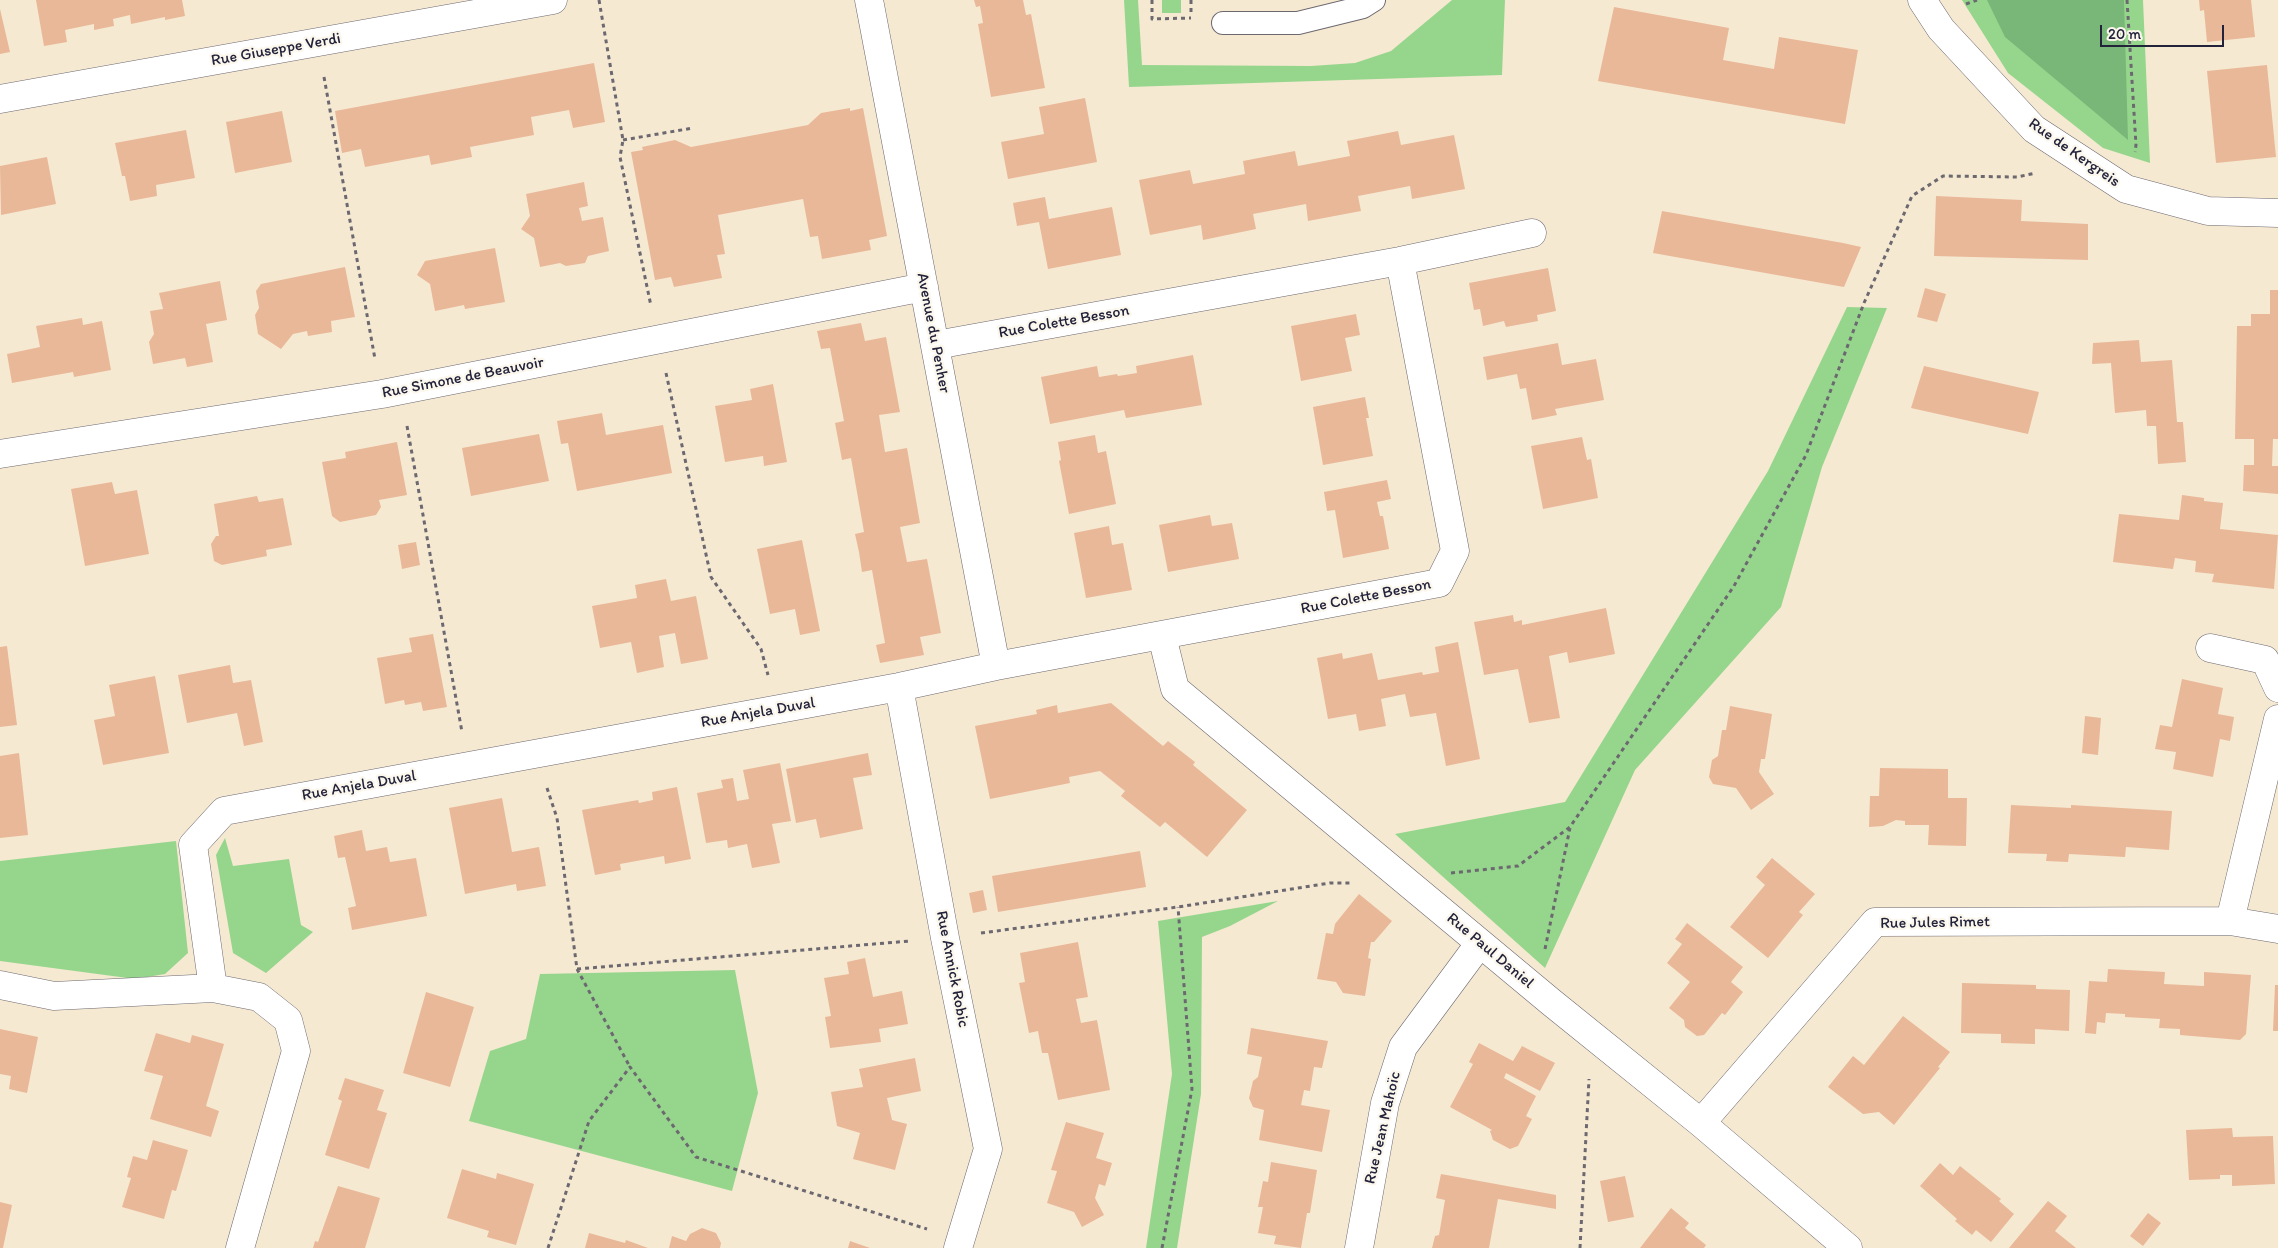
<!DOCTYPE html>
<html>
<head>
<meta charset="utf-8">
<style>
  body { margin:0 }
  #map { position:relative; width:2278px; height:1248px; overflow:hidden; background:#f6e9d2; font-family:Itim,sans-serif }
  canvas { display:block }
  .scale { position:absolute; left:2100px; top:25px; width:124px; height:22px; box-sizing:border-box; border:2px solid #22223b; border-top:0; padding-left:6px; font-size:15px; line-height:18px; white-space:nowrap; color:#22223b; -webkit-text-stroke:4px #fbf7ec; paint-order:stroke }
</style>
</head>
<body>
<div id="map">
<canvas width="2278" height="1248"></canvas>
<div class="scale">20 m</div>
</div>
<script>
const ctx = document.querySelector('canvas').getContext('2d');
ctx.lineJoin = 'round';
function fillPath(path, color) { ctx.fillStyle = color; ctx.fill(path, 'evenodd'); }
const toPath = rows => new Path2D(rows.map(r => 'M' + r).join(''));
function trace(path, color, width, dash) { ctx.strokeStyle = color; ctx.lineWidth = width; ctx.lineCap = dash ? 'butt' : 'round'; ctx.setLineDash(dash || []); ctx.stroke(path); }
function write(font, color, halo, rows, align = 'center') {
  ctx.font = font + ' Itim,sans-serif'; ctx.lineWidth = 4.5; ctx.setLineDash([]); ctx.textBaseline = 'middle'; ctx.strokeStyle = halo; ctx.fillStyle = color; for (const [text, x, y, turn = 0] of rows) {
    ctx.save(); ctx.translate(x, y); ctx.rotate((+turn || 0) * Math.PI / 180); ctx.textAlign = isNaN(turn) ? turn : align; if (halo) ctx.strokeText(text, 0, 0); ctx.fillText(text, 0, 0); ctx.restore();
  }
}
fillPath(toPath([
  [1124,0,1138,0,1142,65,1311,66,1355,63,1391,51,1452,0,1505,0,1502,75,1129,87],
  [1162,0,1181,0,1181,13,1162,13],
  [1962,0,2143,0,2150,163,2103,148,2008,73],
  [1847,307,1887,308,1822,467,1781,607,1635,770,1545,968,1395,834,1565,802,1768,471],
  [225,838,233,866,289,859,301,925,313,932,266,973,233,953,216,855],
  [176,841,188,953,165,974,135,979,0,961,0,861],
  [1278,901,1230,926,1202,937,1201,1094,1177,1248,1146,1248,1172,1074,1158,921],
  [735,970,758,1093,732,1191,469,1121,490,1051,526,1039,540,974]
]), '#96d68c');
fillPath(toPath([
  [1987,0,2124,0,2128,140,2005,37]
]), '#78b778');
fillPath(toPath([
  [36,0,182,0,185,16,165,20,165,17,131,24,130,15,113,19,114,26,94,30,94,24,65,30,67,42,44,46],
  [974,0,1023,0,1026,15,1031,14,1045,88,991,97,978,24,983,23,980,6,976,7],
  [2199,0,2251,0,2255,37,2207,42,2204,10,2200,11],
  [1614,7,1729,28,1723,60,1774,69,1779,37,1858,50,1845,124,1598,81],
  [0,9,10,52,0,54],
  [594,63,605,122,573,128,569,110,531,117,534,135,470,147,472,157,431,165,429,155,365,167,361,149,342,153,335,111],
  [2267,65,2276,157,2216,163,2207,71],
  [1085,98,1097,162,1008,179,1001,142,1044,134,1039,107],
  [850,108,850,111,863,108,887,236,869,240,871,250,822,259,818,236,810,237,803,199,718,215,725,254,717,255,722,278,674,287,671,277,655,280,631,152,643,150,642,147,675,140,691,147,808,125,821,113],
  [282,111,292,162,235,173,226,122],
  [186,130,195,178,156,185,157,196,130,201,125,176,122,176,115,143],
  [1398,131,1401,145,1454,135,1465,189,1412,199,1410,186,1358,196,1361,211,1308,221,1306,204,1253,214,1256,229,1203,240,1201,225,1150,235,1139,180,1190,170,1193,184,1245,174,1243,161,1295,151,1298,166,1350,156,1347,141],
  [47,157,56,204,1,215,0,166],
  [584,182,588,206,579,208,582,221,603,217,609,251,588,256,585,263,566,266,560,263,540,267,534,238,521,229,530,216,526,194],
  [1936,196,2022,200,2021,221,2088,224,2088,260,1934,256],
  [1045,197,1049,219,1112,207,1121,255,1048,269,1039,222,1017,226,1013,203],
  [1662,211,1843,243,1861,247,1844,287,1653,253],
  [495,248,505,302,465,309,464,305,435,311,430,284,417,275,425,261],
  [345,267,355,317,331,321,332,332,308,336,307,331,293,334,281,349,258,334,255,315,259,308,256,291,261,284],
  [1548,268,1556,311,1537,315,1538,321,1506,327,1504,321,1483,326,1480,309,1474,310,1469,283],
  [220,281,227,320,206,324,213,362,187,367,185,358,153,364,149,342,154,334,150,311,163,309,159,293],
  [1925,288,1946,294,1937,322,1917,317],
  [2270,290,2278,290,2278,439,2273,439,2272,466,2278,466,2278,494,2243,491,2244,465,2254,465,2254,439,2235,439,2237,326,2251,326,2251,314,2270,314],
  [1356,314,1360,335,1345,338,1352,371,1301,381,1291,326],
  [82,318,83,325,102,321,111,370,74,377,73,372,12,383,7,354,40,347,36,326],
  [861,323,865,341,886,337,900,412,879,415,885,452,907,448,920,523,900,527,907,562,927,559,941,633,920,637,924,655,880,663,876,645,885,643,872,570,862,572,859,552,855,534,864,532,851,458,842,460,835,423,844,421,830,348,821,349,817,331],
  [2139,340,2141,362,2172,360,2177,422,2183,422,2186,462,2158,464,2156,426,2147,426,2146,410,2115,413,2111,363,2092,364,2093,343],
  [1558,343,1562,365,1596,359,1604,400,1555,409,1557,415,1532,420,1526,388,1520,389,1517,374,1487,380,1483,357],
  [1193,355,1202,405,1126,418,1124,410,1050,424,1041,377,1097,366,1099,377,1117,374,1118,376,1137,373,1136,366],
  [1924,366,2039,392,2028,434,1911,408],
  [773,384,787,462,764,466,763,456,725,462,715,406,752,400,750,389],
  [1365,397,1369,418,1366,418,1373,456,1323,465,1313,407],
  [602,413,606,435,663,425,672,473,577,491,568,443,561,444,557,421],
  [539,434,549,481,471,496,462,448],
  [1095,435,1098,453,1106,451,1116,504,1069,514,1059,461,1061,460,1058,442],
  [1582,437,1587,460,1591,459,1598,498,1543,509,1531,446],
  [397,442,407,495,379,500,381,507,376,515,340,522,332,516,322,462,346,458,345,452],
  [1387,480,1391,499,1377,502,1380,516,1383,516,1389,549,1343,558,1335,510,1327,511,1324,492],
  [112,482,115,494,137,490,149,554,85,566,71,489],
  [2182,495,2204,498,2204,501,2223,503,2220,529,2278,535,2274,589,2212,582,2214,574,2195,572,2196,561,2175,558,2173,569,2113,562,2119,514,2179,520],
  [257,496,259,502,283,498,292,545,266,550,267,556,222,565,214,561,211,544,216,536,219,536,214,504],
  [1210,515,1212,526,1232,523,1239,559,1168,572,1159,525],
  [1109,526,1112,545,1123,543,1132,590,1086,598,1074,533],
  [802,540,820,631,800,635,795,609,770,614,757,549],
  [416,542,420,565,402,569,398,545],
  [666,579,671,601,696,596,708,659,681,664,675,633,659,636,664,667,637,673,631,642,600,648,592,606,637,598,635,585],
  [1606,608,1615,654,1569,663,1567,652,1549,656,1560,718,1529,723,1518,669,1484,675,1474,622,1513,615,1514,622,1522,620,1522,625],
  [433,634,447,707,423,711,421,702,405,705,404,700,385,704,377,658,412,652,409,638],
  [1458,642,1480,759,1446,766,1436,713,1410,717,1405,694,1381,699,1386,726,1359,731,1356,714,1328,719,1317,658,1342,653,1343,659,1372,653,1378,680,1422,672,1423,675,1439,672,1435,647],
  [7,646,17,725,0,727,0,647],
  [230,665,233,683,251,680,263,742,244,746,237,713,187,723,178,675],
  [155,676,169,753,103,765,94,720,115,716,109,685],
  [2182,679,2223,688,2218,714,2234,717,2230,741,2220,739,2213,777,2173,769,2176,752,2155,749,2160,725,2172,727],
  [1111,703,1163,746,1168,741,1195,762,1193,765,1247,810,1207,857,1165,822,1160,827,1121,796,1125,791,1100,771,1069,777,1070,783,990,799,975,726,1037,714,1036,710,1057,705,1058,713],
  [1730,706,1772,714,1765,759,1761,759,1759,772,1774,794,1751,810,1736,788,1713,784,1709,777,1712,760,1718,756,1722,730,1726,730],
  [2085,716,2101,718,2098,755,2082,753],
  [19,753,28,835,0,838,0,756],
  [868,753,872,775,853,778,863,829,820,838,816,819,796,823,786,769],
  [780,763,791,821,772,824,780,863,752,868,747,844,728,848,727,840,706,843,697,793,723,788,721,780,733,778,737,801,749,799,743,770],
  [1880,768,1948,769,1948,798,1967,798,1966,846,1928,845,1929,825,1905,825,1905,821,1896,820,1883,826,1869,827,1870,796,1879,796],
  [677,787,691,859,665,864,664,856,620,864,621,870,595,875,582,810,638,800,639,803,653,800,652,792],
  [502,798,512,852,539,847,546,886,517,891,516,884,465,894,449,808],
  [2011,805,2071,808,2071,805,2172,811,2169,850,2126,847,2125,857,2069,854,2068,862,2046,861,2047,854,2008,853],
  [362,830,366,851,387,847,390,862,416,858,427,916,352,930,348,908,356,906,345,857,338,858,334,836],
  [1140,851,1146,887,998,912,992,876],
  [1772,858,1815,894,1799,912,1803,915,1768,958,1730,927,1765,885,1756,877],
  [983,890,987,910,973,913,969,893],
  [1359,894,1392,921,1374,942,1371,942,1368,958,1371,959,1365,996,1343,993,1336,982,1317,979,1326,933,1333,934,1335,924],
  [1687,923,1743,967,1731,982,1743,992,1725,1015,1722,1013,1704,1035,1697,1036,1685,1027,1684,1020,1669,1008,1690,982,1667,963,1682,944,1675,939],
  [1078,942,1088,997,1076,999,1081,1023,1097,1020,1110,1090,1058,1100,1048,1053,1042,1053,1038,1031,1029,1033,1019,983,1025,982,1020,953],
  [865,958,873,997,902,991,908,1024,879,1029,881,1042,830,1048,825,1017,831,1016,824,978,849,974,847,962],
  [2108,969,2165,972,2164,984,2204,986,2204,972,2251,975,2246,1034,2240,1040,2180,1035,2180,1029,2159,1028,2160,1019,2125,1017,2125,1014,2106,1013,2105,1023,2097,1022,2096,1034,2085,1033,2089,981,2107,982],
  [1962,983,2036,985,2036,989,2070,990,2069,1031,2035,1029,2035,1044,2001,1043,2001,1034,1961,1033],
  [2275,985,2278,985,2278,1031,2273,1031],
  [426,992,474,1007,450,1087,403,1073],
  [1903,1016,1950,1052,1938,1067,1940,1068,1894,1125,1879,1112,1863,1114,1828,1087,1853,1056,1864,1065],
  [1251,1028,1328,1041,1322,1068,1314,1067,1310,1091,1304,1090,1301,1105,1330,1110,1322,1152,1259,1140,1264,1110,1253,1107,1249,1098,1253,1081,1258,1077,1262,1057,1247,1054],
  [0,1029,38,1037,27,1093,9,1089,11,1076,0,1074],
  [156,1033,190,1043,192,1035,224,1044,206,1106,219,1111,211,1137,150,1119,163,1076,144,1071],
  [1479,1043,1513,1061,1522,1046,1555,1063,1540,1091,1506,1073,1504,1078,1536,1096,1526,1116,1532,1119,1518,1146,1510,1149,1493,1140,1490,1131,1492,1130,1450,1107,1473,1064,1469,1062],
  [915,1058,921,1091,887,1098,892,1120,907,1124,895,1170,853,1159,860,1133,837,1126,831,1092,863,1087,859,1069],
  [345,1078,384,1090,377,1110,387,1113,369,1169,325,1155,342,1101,338,1099],
  [1066,1122,1104,1133,1096,1158,1112,1163,1105,1186,1099,1184,1095,1198,1104,1215,1082,1227,1074,1212,1047,1203,1057,1171,1051,1170],
  [2232,1128,2233,1137,2273,1136,2275,1184,2232,1186,2232,1175,2220,1175,2220,1179,2189,1180,2186,1130],
  [153,1140,188,1150,176,1191,172,1190,164,1219,122,1207,131,1178,127,1177,133,1156,147,1160],
  [1271,1162,1317,1170,1310,1213,1307,1213,1301,1248,1274,1244,1276,1236,1258,1233,1263,1207,1258,1207,1263,1181,1268,1182],
  [1940,1163,1953,1175,1960,1166,2001,1199,1999,1201,2014,1214,1991,1242,1976,1230,1972,1235,1955,1221,1957,1219,1920,1186],
  [462,1169,496,1179,497,1173,534,1184,516,1245,487,1237,489,1231,447,1218],
  [1441,1174,1556,1195,1556,1209,1498,1199,1489,1248,1432,1248,1435,1236,1439,1235,1445,1200,1436,1198],
  [1625,1176,1634,1217,1608,1222,1600,1181],
  [338,1186,380,1198,365,1248,313,1248,315,1241,318,1242],
  [2048,1201,2067,1216,2055,1231,2076,1248,2009,1248],
  [0,1202,12,1205,3,1248,0,1248],
  [1671,1208,1689,1223,1685,1228,1706,1245,1704,1248,1640,1248],
  [2148,1213,2161,1223,2143,1246,2130,1236],
  [702,1228,716,1233,721,1243,720,1248,669,1248,672,1236,686,1241,690,1234],
  [589,1233,625,1243,626,1240,648,1248,585,1248],
  [850,1241,870,1248,848,1248]
]), '#e9b898');
const lane = toPath([
  [1223,23,1298,23,1363,7,1374,0]
]);
const street = toPath([
  [869,0,996,666],
  [1922,0,1941,29,2034,129,2126,189,2208,211,2278,213],
  [0,99,553,0],
  [936,345,1400,261,1532,233],
  [0,454,382,394,924,287],
  [1162,636,1175,689,1551,1002,1701,1123,1848,1248],
  [2210,648,2265,660,2278,688],
  [899,687,945,938,988,1149,958,1248],
  [2230,921,2278,719],
  [0,985,54,996,213,988],
  [1701,1123,1875,922,2230,921,2278,929],
  [240,1248,296,1051,288,1020,259,997,213,988,193,845,224,811,899,687,996,666,1439,583,1455,551,1400,261],
  [1359,1248,1385,1103,1403,1047,1480,943]
]);
trace(lane, '#6c6870', 24);
trace(street, '#6c6870', 29);
trace(toPath([
  [599,0,623,140,620,157,651,306],
  [1152,0,1152,19,1191,18],
  [1191,0,1191,12],
  [2127,0,2136,145,2135,152],
  [1966,4,1977,0],
  [324,77,375,359],
  [623,140,693,128],
  [666,373,711,577,761,649,768,675],
  [407,426,462,732],
  [547,788,557,818,577,969,910,941],
  [1451,873,1518,866,1570,827,1734,586,1806,455,1864,303,1912,196,1943,176,2017,177,2036,173],
  [981,933,1178,907,1330,883,1351,883],
  [1545,949,1570,828],
  [577,969,630,1067],
  [548,1248,589,1121,630,1067,696,1157,927,1229],
  [1162,1248,1192,1089,1178,907],
  [1580,1248,1589,1079]
]), '#6c6870', 3, [4, 4]);
trace(lane, '#fff', 22);
trace(street, '#fff', 28);
write('16px', '#22223b', '#fbf7ec', [
  ["Rue Giuseppe Verdi",276,50,-10],
  ["Rue de Kergreis",2074,153,35],
  ["Rue Colette Besson",1064,322,-10],
  ["Avenue du Penher",933,333,79],
  ["Rue Simone de Beauvoir",463,378,-11],
  ["Rue Colette Besson",1366,597,-11],
  ["Rue Anjela Duval",758,713,-10],
  ["Rue Anjela Duval",359,786,-10],
  ["Rue Jules Rimet",1935,923,-1],
  ["Rue Paul Daniel",1490,951,40],
  ["Rue Annick Robic",952,969,79],
  ["Rue Jean Mahoïc",1383,1128,-77]
]);
</script>
</body>
</html>
